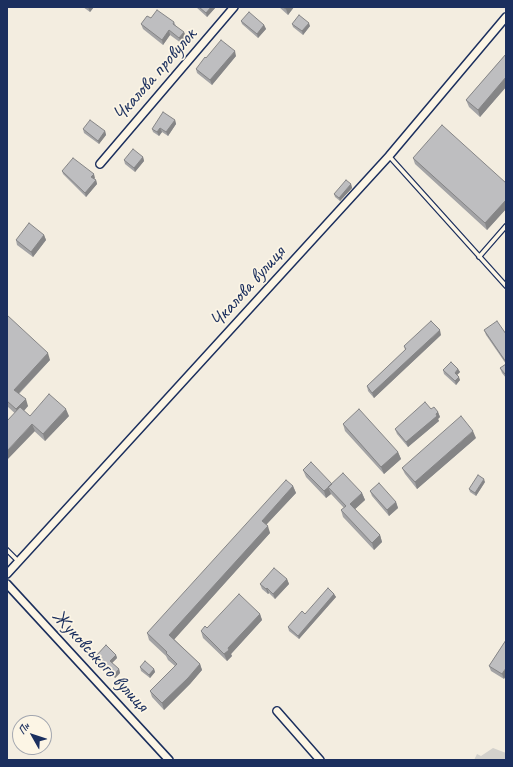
<!DOCTYPE html>
<html>
<head>
<meta charset="utf-8">
<style>
  body { margin:0 }
  #map { position:relative; width:513px; height:767px; overflow:hidden; background:#f3ede0; font-family:Caveat,sans-serif }
  canvas { display:block }
  .frame { position:absolute; inset:0; border:8px solid #1b2f5e; pointer-events:none }
  .north { position:absolute; left:12px; top:715px; width:40px; height:40px; box-sizing:border-box; background:#fcf5e5; border:1px solid #a2a6af; border-radius:50%; rotate:309deg; font-size:11px; font-weight:700; line-height:16px; text-align:center; color:#1b2f5e }
  .north::after { content:''; display:block; margin:auto; width:14px; height:18px; background:#1b2f5e; clip-path:polygon(50% 0,100% 100%,50% 72%,0 100%) }
</style>
</head>
<body>
<div id="map">
<canvas width="513" height="767"></canvas>
<div class="frame"></div>
<div class="north">Пн</div>
</div>
<script>
const ctx = document.querySelector('canvas').getContext('2d');
ctx.lineJoin = 'round';
function fillPath(path, color) { ctx.fillStyle = color; ctx.fill(path, 'evenodd'); }
const toPath = rows => new Path2D(rows.map(r => 'M' + r).join(''));
function trace(path, color, width, dash) { ctx.strokeStyle = color; ctx.lineWidth = width; ctx.lineCap = dash ? 'butt' : 'round'; ctx.setLineDash(dash || []); ctx.stroke(path); }
function write(font, color, halo, rows, align = 'center') {
  ctx.font = font + ' Caveat,sans-serif'; ctx.lineWidth = 3.5; ctx.setLineDash([]); ctx.textBaseline = 'middle'; ctx.strokeStyle = halo; ctx.fillStyle = color; for (const [text, x, y, turn = 0] of rows) {
    ctx.save(); ctx.translate(x, y); ctx.rotate((+turn || 0) * Math.PI / 180); ctx.textAlign = isNaN(turn) ? turn : align; if (halo) ctx.strokeText(text, 0, 0); ctx.fillText(text, 0, 0); ctx.restore();
  }
}
fillPath(toPath([
  [493,748,506,753,506,758,504,760,474,760,477,754,481,756]
]), '#d3d1cc');
const lane = toPath([
  [389,156,506,286],
  [479,257,506,226],
  [7,550,18,561]
]);
const street = toPath([
  [100,164,234,7],
  [7,574,389,156,506,17],
  [7,584,169,760],
  [277,711,320,760]
]);
trace(lane, '#1b2f5e', 6);
trace(street, '#1b2f5e', 10);
trace(lane, '#fcf5e5', 3.5);
trace(street, '#fcf5e5', 7);
fillPath(toPath([
  [83,7,94,7,90,12],
  [196,7,216,7,207,17],
  [279,7,294,7,288,15],
  [151,18,174,22,176,26,186,36,181,43,170,35,163,45,143,29,141,24],
  [241,21,264,25,266,29,258,38,242,24],
  [292,24,310,26,303,35,293,27],
  [506,54,506,87,480,117,469,107,466,100],
  [236,56,212,85,197,73,196,69,206,58],
  [175,120,176,124,168,136,162,132,159,136,153,132,152,129],
  [83,129,105,131,106,135,99,144,84,133],
  [143,157,144,161,135,172,125,164,124,160],
  [413,158,506,183,506,209,487,230,415,164],
  [62,171,95,178,94,179,96,180,97,184,86,197,63,174],
  [351,184,352,188,340,201,335,197,334,194],
  [44,235,46,240,33,257,17,245,16,240],
  [7,315,50,360,19,394,28,406,24,411,30,416,69,416,45,441,7,406],
  [484,330,506,334,506,378,502,373,500,368,506,364,486,335],
  [441,335,374,398,368,391,367,386,405,350,404,346],
  [458,369,460,372,457,375,460,380,456,385,444,374,443,370],
  [431,409,438,412,440,417,438,419,439,421,408,447,397,434,395,429],
  [343,424,398,452,401,459,384,474,345,431],
  [476,438,417,489,405,474,402,468],
  [303,470,332,484,362,493,365,500,355,509,380,535,382,542,374,550,343,517,341,510,344,508,331,494,326,498,306,477],
  [485,482,476,496,470,492,469,489],
  [293,486,296,493,266,525,270,533,174,639,200,664,202,670,190,684,164,710,152,697,150,691,175,666,168,660,166,656,149,640,147,633],
  [370,491,396,502,398,508,389,516,372,496],
  [287,579,289,584,275,599,269,593,268,594,262,589,260,584],
  [334,594,336,597,299,639,289,631,288,627,305,614],
  [260,614,262,620,231,654,232,656,227,661,203,638,201,631,207,628],
  [506,640,504,679,491,671,489,666],
  [116,655,117,658,112,663,119,669,120,673,115,678,97,659,96,656],
  [140,667,154,669,155,672,150,678,141,671]
]), '#a3a3a5');
fillPath(toPath([
  [88,7,94,7,90,12],
  [211,7,216,7,207,17,206,13],
  [288,7,294,7,288,15,286,9],
  [309,23,310,26,303,35,302,31],
  [264,25,266,29,258,38,257,34],
  [169,30,170,35,163,45,162,40],
  [184,32,186,36,181,43,179,38],
  [235,51,236,56,212,85,210,80],
  [506,77,506,87,480,117,478,110],
  [175,120,176,124,168,136,166,132],
  [160,128,162,132,159,136,157,132],
  [105,131,106,135,99,144,98,141],
  [143,157,144,161,135,172,134,168],
  [94,174,95,178,93,180,91,177],
  [96,180,97,184,86,197,85,193],
  [351,184,352,188,340,201,339,198],
  [506,200,506,209,487,230,485,223],
  [44,235,46,240,33,257,31,252],
  [440,330,441,335,374,398,372,393],
  [48,353,50,360,16,396,14,390],
  [458,369,460,372,456,376,455,373],
  [459,377,460,380,456,385,455,381],
  [26,399,28,406,19,416,16,409],
  [66,409,69,416,45,441,43,434],
  [438,412,440,417,438,419,439,421,408,447,406,442],
  [32,424,35,431,7,460,7,451],
  [473,431,476,438,417,489,415,482],
  [398,452,401,459,384,474,381,467],
  [484,479,485,482,476,496,475,493],
  [293,486,296,493,264,527,262,521],
  [328,487,331,494,326,498,324,491],
  [362,493,365,500,353,511,350,504],
  [396,502,398,508,389,516,387,510],
  [268,526,270,533,172,642,169,635],
  [380,535,382,542,374,550,372,543],
  [287,579,289,584,275,599,273,594],
  [267,588,269,593,268,594,266,589],
  [334,594,336,597,299,639,298,636],
  [260,614,262,620,231,654,232,656,227,661,224,654,228,648],
  [116,655,117,658,111,664,110,661],
  [200,664,202,670,190,684,164,710,162,703],
  [506,668,506,676,504,679,502,674],
  [119,669,120,673,115,678,114,675],
  [154,669,155,672,150,678,149,675]
]), '#858586');
const building = toPath([
  [199,7,211,7,206,13,199,7],
  [283,7,288,7,286,9,283,7],
  [157,10,174,22,173,24,184,32,179,38,169,30,162,40,141,24,147,16,151,18,157,10],
  [249,12,264,25,257,34,241,21,249,12],
  [299,15,309,23,302,31,292,24,299,15],
  [221,40,235,51,210,80,196,69,205,57,206,58,221,40],
  [506,54,506,77,478,110,466,100,506,54],
  [163,112,175,120,166,132,160,128,157,132,152,129,163,112],
  [90,120,105,131,98,141,83,129,90,120],
  [442,125,506,183,506,200,485,223,413,158,442,125],
  [133,149,143,157,134,168,124,160,133,149],
  [73,158,94,174,91,177,96,180,85,193,62,171,73,158],
  [346,180,351,184,339,198,334,194,346,180],
  [29,223,44,235,31,252,16,240,29,223],
  [7,315,48,353,14,390,26,399,16,409,7,401,7,315],
  [431,321,440,330,372,393,367,386,406,349,404,346,431,321],
  [497,321,506,334,506,362,484,330,497,321],
  [451,362,458,369,455,373,459,377,455,381,443,370,451,362],
  [506,364,506,373,505,374,500,368,506,364],
  [49,394,66,409,43,434,32,424,7,451,7,421,20,407,30,416,49,394],
  [425,402,431,409,434,407,438,412,436,414,437,416,406,442,395,429,425,402],
  [359,409,398,452,381,467,343,424,359,409],
  [461,416,473,431,415,482,402,468,461,416],
  [311,462,332,484,324,491,303,470,311,462],
  [343,473,362,493,350,504,380,535,372,543,341,510,346,506,328,487,343,473],
  [478,475,484,479,475,493,469,489,478,475],
  [286,480,293,486,262,521,268,526,169,635,200,664,188,678,162,703,150,691,177,664,166,653,167,652,147,633,286,480],
  [379,483,396,502,387,510,370,491,379,483],
  [274,568,287,579,273,594,267,588,266,589,260,584,274,568],
  [328,588,334,594,298,636,288,627,302,611,305,614,328,588],
  [239,594,260,614,228,648,229,650,224,654,201,631,205,626,207,628,239,594],
  [506,640,506,668,502,674,489,666,506,640],
  [106,645,116,655,110,661,119,669,114,675,96,656,106,645],
  [145,661,154,669,149,675,140,667,145,661]
]);
fillPath(building, '#bebec0');
trace(building, '#858586', 1);
write('20px', '#1b2f5e', '#fcf5e5', [
  ["Чкалова провулок",155,75,-49],
  ["Чкалова вулиця",248,287,-48],
  ["Жуковського вулиця",100,661,47]
]);
</script>
</body>
</html>
